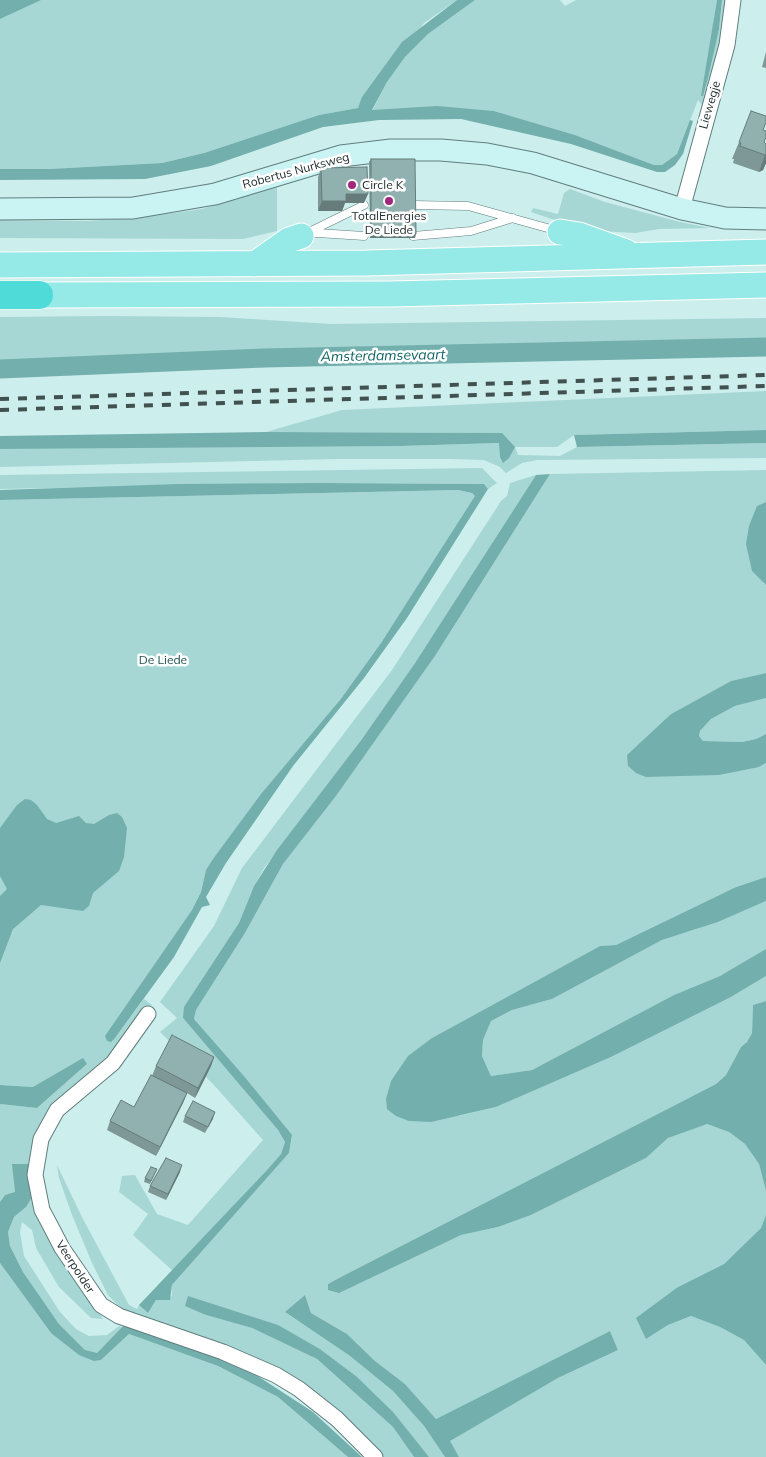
<!DOCTYPE html>
<html>
<head>
<meta charset="utf-8">
<style>
  body { margin:0 }
  canvas { display:block; background:#cceeec }
</style>
</head>
<body>
<canvas width="766" height="1457"></canvas>
<script>
const ctx = document.querySelector('canvas').getContext('2d');
ctx.lineJoin = 'round';
function fillPath(path, color) { ctx.fillStyle = color; ctx.fill(path, 'evenodd'); }
const toPath = rows => new Path2D(rows.map(r => 'M' + r).join(''));
function trace(path, color, width, dash) { ctx.strokeStyle = color; ctx.lineWidth = width; ctx.lineCap = dash ? 'butt' : 'round'; ctx.setLineDash(dash || []); ctx.stroke(path); }
function write(font, color, halo, rows, align = 'center') {
  ctx.font = font + ' Mulish,sans-serif'; ctx.lineWidth = 5; ctx.setLineDash([]); ctx.textBaseline = 'middle'; ctx.strokeStyle = halo; ctx.fillStyle = color; for (const [text, x, y, turn = 0] of rows) {
    ctx.save(); ctx.translate(x, y); ctx.rotate((+turn || 0) * Math.PI / 180); ctx.textAlign = isNaN(turn) ? turn : align; if (halo) ctx.strokeText(text, 0, 0); ctx.fillText(text, 0, 0); ctx.restore();
  }
}
fillPath(toPath([
  [34,0,457,0,424,23,358,108,319,115,204,153,162,163,49,169,0,169,0,17],
  [475,0,560,0,565,6,576,0,717,0,702,96,719,29,722,0,725,0,721,39,703,106,698,100,677,154,662,165,654,165,575,135,494,111,372,111,387,82,405,57,428,34],
  [277,187,277,231,243,239,0,238,0,220,88,221,145,217,202,209],
  [570,189,605,202,680,222,710,228,659,229,635,233,599,231,575,227,531,212,533,208,558,214,564,193],
  [105,316,220,317,331,324,766,318,766,338,528,343,0,361,0,317],
  [766,391,766,430,574,435,557,447,515,447,518,455,560,456,577,447,766,443,766,458,537,460,522,463,506,473,500,467,484,460,450,459,337,459,0,467,0,449,89,447,401,446,500,443,500,457,502,433,266,432,342,410],
  [482,468,497,483,488,489,484,484,319,483,0,489,0,475],
  [766,470,766,502,757,506,763,583,766,585,766,673,731,681,671,714,627,756,759,767,766,763,766,877,736,887,616,945,600,946,432,1038,459,1116,496,1107,611,1057,731,997,766,976,766,1001,753,1005,752,1033,747,1042,741,1047,726,1075,716,1084,339,1278,328,1284,328,1290,461,1235,498,1227,531,1215,646,1158,668,1138,684,1131,707,1124,729,1132,745,1144,759,1164,766,1191,766,1215,761,1228,724,1264,678,1287,646,1339,668,1325,691,1316,720,1327,744,1340,766,1365,766,1457,459,1457,449,1441,558,1378,618,1350,610,1331,436,1419,405,1384,375,1361,347,1334,311,1313,305,1295,286,1313,350,1356,393,1391,424,1426,445,1457,429,1457,356,1376,320,1349,277,1325,188,1297,206,1315,252,1328,317,1359,393,1427,414,1457,381,1457,319,1398,132,1315,119,1306,108,1295,92,1263,72,1215,59,1178,57,1165,82,1217,129,1305,137,1309,139,1305,148,1313,156,1300,172,1296,172,1285,289,1153,292,1136,244,1076,194,1019,196,1010,245,933,283,864,336,796,435,656,550,474],
  [536,475,415,663,362,739,265,867,254,886,239,923,183,1018,278,1130,285,1142,281,1154,267,1170,173,1271,133,1235,148,1214,119,1192,122,1176,135,1175,157,1214,188,1225,263,1140,213,1084,160,1032,177,1018,160,1002,214,926,242,868,392,670,501,501,507,496,510,483],
  [458,490,472,493,475,496,474,500,381,643,340,700,206,870,201,892,192,910,159,960,115,1038,144,999,152,1005,127,1037,35,1137,44,1202,88,1296,103,1319,91,1318,59,1287,36,1248,32,1230,22,1222,20,1232,24,1256,60,1312,76,1329,89,1336,107,1335,119,1326,122,1327,97,1353,91,1353,85,1350,59,1324,23,1272,10,1246,8,1232,14,1217,26,1207,15,1193,5,1195,0,1202,0,1104,37,1108,87,1064,33,1087,0,1085,0,500],
  [766,698,766,734,756,739,742,742,703,741,699,736,700,731,711,719,735,706],
  [766,901,766,949,746,962,720,976,674,995,532,1070,491,1076,482,1056,483,1040,491,1021,512,1010,552,999,662,940,718,922],
  [0,1263,51,1333,101,1360,129,1334,218,1366,278,1397,348,1457,0,1457]
]), '#a6d7d4');
fillPath(toPath([
  [0,0,41,0,0,19],
  [457,0,475,0,428,34,405,57,387,82,372,110,437,106,494,111,575,135,654,165,662,165,677,154,690,120,693,121,683,154,675,165,665,172,657,172,571,144,461,119,379,120,323,127,211,166,145,179,0,180,0,169,49,169,162,163,204,153,319,115,358,108,362,97,402,42],
  [717,0,722,0,719,29,708,78,703,96,701,96],
  [766,430,766,443,577,447,574,435],
  [266,432,502,433,515,447,509,458,503,463,500,457,499,443,401,446,0,449,0,436],
  [550,474,435,656,336,796,283,864,245,933,196,1010,194,1019,244,1076,292,1135,289,1153,172,1285,170,1300,156,1300,148,1313,139,1305,267,1170,281,1154,285,1142,278,1130,183,1018,184,1007,239,923,254,886,277,850,362,739,415,663,536,475],
  [319,483,484,484,488,489,407,618,364,678,293,766,226,863,206,897,210,905,202,907,174,957,115,1038,111,1042,107,1041,105,1036,192,910,201,892,206,870,213,859,261,794,340,700,381,643,475,496,472,493,458,490,0,500,0,490,179,484],
  [766,502,766,585,752,571,746,544,749,526,757,506],
  [766,673,766,698,735,706,711,719,700,731,699,736,703,741,742,742,756,739,766,734,766,763,759,767,719,775,646,777,636,773,628,766,627,755,671,714,731,681],
  [25,799,31,800,37,805,47,819,56,823,79,816,86,823,94,824,109,815,117,813,122,817,127,828,124,857,119,871,93,893,89,906,83,911,41,905,13,929,0,963,0,896,7,889,0,876,0,828,17,805],
  [766,877,766,901,718,922,662,940,552,999,512,1010,491,1021,483,1040,482,1056,491,1076,532,1070,674,995,720,976,766,949,766,976,731,997,611,1057,496,1107,431,1122,409,1121,396,1116,387,1109,386,1099,391,1081,408,1056,432,1038,600,946,616,945,736,887],
  [766,1001,766,1191,759,1164,745,1144,729,1132,707,1124,668,1138,646,1158,531,1215,498,1227,461,1235,339,1293,328,1290,328,1284,339,1278,716,1084,726,1075,741,1047,747,1042,752,1033,753,1005],
  [83,1058,87,1064,37,1108,0,1104,0,1085,33,1087],
  [12,1164,28,1164,32,1197,26,1207,14,1217,8,1232,10,1246,23,1272,59,1324,85,1350,97,1353,125,1324,186,1344,253,1373,313,1412,362,1457,348,1457,278,1397,218,1366,129,1334,101,1360,94,1361,79,1355,51,1333,0,1263,0,1202,5,1195,15,1192],
  [766,1215,766,1365,744,1340,720,1327,691,1316,668,1325,646,1339,636,1318,678,1287,724,1264,761,1228],
  [305,1295,311,1313,347,1334,375,1361,405,1384,436,1419,610,1331,618,1350,558,1378,450,1441,459,1457,445,1457,424,1426,393,1391,350,1356,285,1312],
  [188,1296,278,1325,320,1349,356,1376,393,1412,429,1457,414,1457,393,1427,317,1359,252,1328,206,1315,185,1306]
]), '#73afad');
trace(toPath([
  [0,369,264,358,766,347]
]), '#73afad', 19);
const lane = toPath([
  [413,205,468,206,558,231],
  [309,234,318,233,364,236],
  [303,235,364,205],
  [413,236,471,231,513,218]
]);
const street = toPath([
  [682,209,727,45,733,0],
  [148,1014,113,1063,57,1110,41,1139,35,1175,42,1210,49,1223,62,1248,101,1305,119,1316,223,1352,276,1375,299,1389,337,1419,375,1457]
]);
const secondary = toPath([
  [0,209,133,208,215,194,341,156,391,150,441,150,487,154,533,163,682,209,725,218,766,219]
]);
const primary = toPath([
  [560,232,579,235,626,252],
  [255,264,289,240,301,236],
  [0,265,367,263,766,252],
  [39,295,391,294,766,285]
]);
const highway = toPath([
  [0,295,39,295]
]);
trace(lane, '#607e7d', 9);
trace(street, '#607e7d', 17);
trace(secondary, '#607e7d', 23);
trace(primary, '#fff', 27);
trace(highway, '#fff', 29);
trace(lane, '#fff', 8);
trace(street, '#fff', 15);
trace(secondary, '#caf4f3', 21);
trace(primary, '#95e9e7', 25);
trace(highway, '#4fdbd7', 28);
trace(toPath([
  [0,399,766,375],
  [0,410,766,386]
]), '#405150', 4, [9, 9]);
fillPath(toPath([
  [766,52,766,68,762,67],
  [763,130,764,142,766,144,766,163,763,170,759,172,733,163,734,159,732,159,739,142],
  [371,159,415,238,370,238,369,162],
  [321,168,364,203,345,203,342,211,318,211,318,177],
  [214,1057,211,1066,195,1098,187,1093,183,1103,156,1156,107,1130,110,1121,134,1107,152,1076,156,1066],
  [215,1112,205,1133,183,1122,185,1116],
  [157,1169,150,1184,144,1182,145,1178],
  [180,1172,166,1200,148,1192,150,1186]
]), '#7d9897');
fillPath(toPath([
  [765,155,766,155,766,163,763,170,759,172],
  [346,194,368,194,364,203,345,203,342,211,318,211,322,201],
  [371,234,416,234,415,238,370,238],
  [214,1057,211,1066,195,1098,198,1088],
  [187,1093,183,1103,156,1156,160,1147],
  [215,1112,213,1119,205,1133,208,1127],
  [182,1165,180,1172,166,1200,168,1194]
]), '#667c7b');
const building = toPath([
  [751,111,766,116,766,122,763,130,766,131,766,137,764,142,766,144,766,155,765,155,740,146,741,143,739,142,751,111],
  [371,159,415,159,416,234,371,234,371,159],
  [367,167,368,194,346,194,346,201,322,201,321,168,367,167],
  [172,1035,214,1057,198,1088,156,1066,172,1035],
  [151,1075,187,1093,160,1147,110,1121,121,1100,134,1107,151,1075],
  [193,1101,215,1112,208,1127,185,1116,193,1101],
  [166,1158,182,1165,168,1194,150,1186,166,1158],
  [151,1167,157,1169,151,1181,145,1178,151,1167]
]);
fillPath(building, '#91b1b0');
trace(building, '#667c7b', 1);
for (const [x, y, r, color] of [
  [352,185,5,"#a1267c"],
  [389,201,5,"#a1267c"]
]) { const dot = new Path2D(); dot.arc(x, y, r, 0, 2 * Math.PI); ctx.fillStyle = color; ctx.fill(dot); trace(dot, '#fff', 2); }
write('12px', '#222f2e', '#fff', [
  ["Liewegje",710,105,-74],
  ["Robertus Nurksweg",296,171,-15],
  ["Veerpolder",75,1267,57]
]);
write('12px', '#222f2e', '#fff', [
  ["Circle K",362,185],
  ["TotalEnergies",389,216,"center"],
  ["De Liede",389,230,"center"]
], 'left');
write('12px', '#1a504e', '#fff', [
  ["De Liede",163,660]
]);
write('italic 14px', '#0f6362', '#fff', [
  ["Amsterdamsevaart",383,356,-1]
]);
</script>
</body>
</html>
